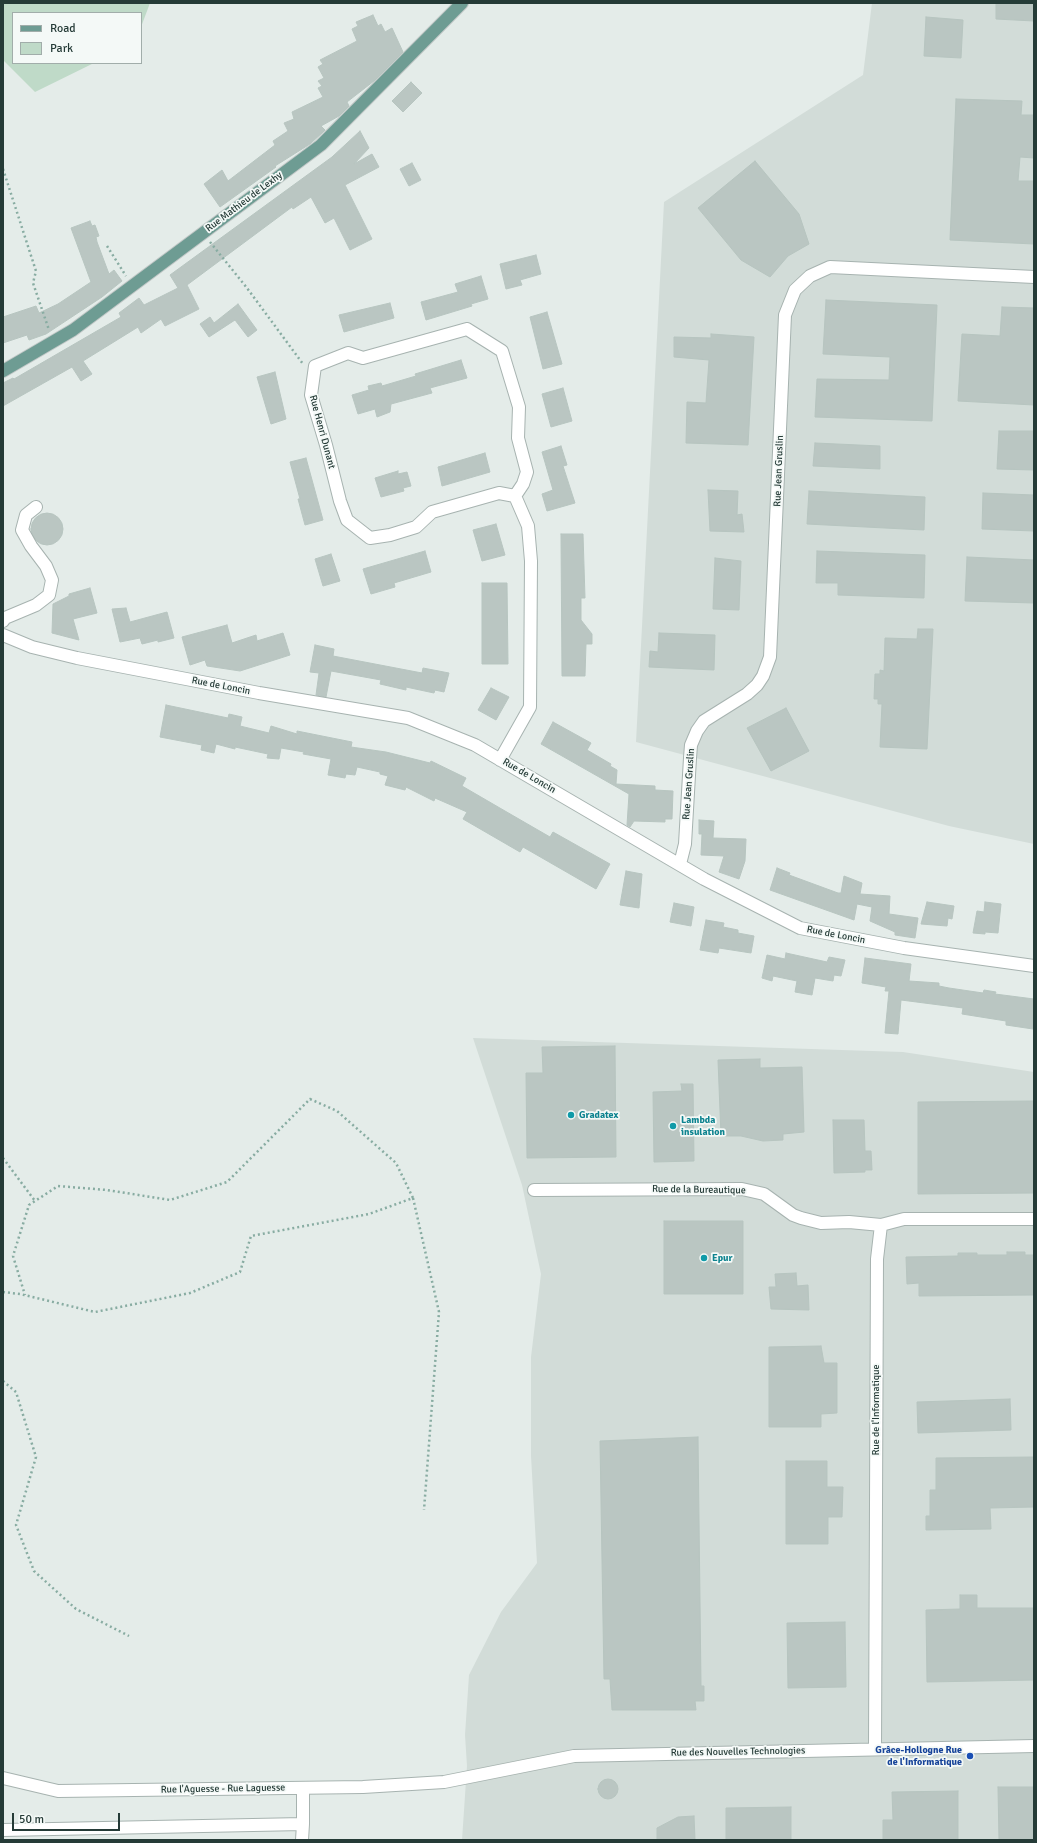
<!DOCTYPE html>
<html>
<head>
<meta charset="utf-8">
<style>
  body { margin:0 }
  #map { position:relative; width:1037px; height:1843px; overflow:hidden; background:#e4ece9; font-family:Signika,sans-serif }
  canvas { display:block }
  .frame { position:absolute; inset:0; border:4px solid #253b37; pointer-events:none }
  .legend { position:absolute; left:12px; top:12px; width:130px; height:52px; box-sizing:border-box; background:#f4f9f7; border:1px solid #a1adaa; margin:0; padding:5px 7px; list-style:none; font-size:12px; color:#253b37 }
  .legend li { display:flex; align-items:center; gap:8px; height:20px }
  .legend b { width:20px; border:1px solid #a1adaa }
  .scale { position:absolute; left:12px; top:1813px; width:108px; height:18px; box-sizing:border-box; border:2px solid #253b37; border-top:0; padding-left:5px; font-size:12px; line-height:14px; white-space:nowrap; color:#253b37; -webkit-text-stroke:3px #f4f9f7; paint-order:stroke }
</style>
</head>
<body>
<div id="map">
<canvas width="1037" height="1843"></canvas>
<div class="frame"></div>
<ul class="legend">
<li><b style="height:5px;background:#6e9c93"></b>Road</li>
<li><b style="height:11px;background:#bfdac8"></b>Park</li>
</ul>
<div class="scale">50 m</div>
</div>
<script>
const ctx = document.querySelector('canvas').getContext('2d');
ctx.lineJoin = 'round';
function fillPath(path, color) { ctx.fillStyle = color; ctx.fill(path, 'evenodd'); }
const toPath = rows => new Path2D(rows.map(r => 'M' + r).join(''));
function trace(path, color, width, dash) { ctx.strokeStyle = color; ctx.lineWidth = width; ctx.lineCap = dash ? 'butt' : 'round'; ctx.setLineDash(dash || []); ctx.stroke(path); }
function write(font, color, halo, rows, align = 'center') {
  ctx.font = font + ' Signika,sans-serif'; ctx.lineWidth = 3.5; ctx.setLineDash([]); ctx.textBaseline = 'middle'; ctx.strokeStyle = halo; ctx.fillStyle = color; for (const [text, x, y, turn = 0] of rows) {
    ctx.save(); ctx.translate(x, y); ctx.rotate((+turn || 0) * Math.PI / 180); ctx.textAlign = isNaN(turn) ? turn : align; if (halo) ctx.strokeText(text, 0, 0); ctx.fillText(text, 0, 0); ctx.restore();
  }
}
fillPath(toPath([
  [872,3,1034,3,1034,844,949,826,636,742,664,202,863,75],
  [473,1038,903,1052,1034,1072,1034,1840,462,1840,467,1766,465,1735,469,1675,501,1612,537,1563,531,1456,531,1357,541,1274,522,1185]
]), '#d2dcd8');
fillPath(toPath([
  [3,3,150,3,141,27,141,13,13,13,13,63,94,63,35,92,3,60]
]), '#bfdac8');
const building = toPath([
  [996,3,1034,3,1034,21,996,19,996,3],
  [373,15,378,26,381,24,385,32,392,28,403,52,374,81,347,102,349,106,339,116,321,126,325,130,322,133,310,144,275,166,276,167,220,207,204,184,222,170,228,181,275,145,273,141,288,131,284,123,294,119,292,112,323,97,318,88,322,86,318,81,324,78,318,67,323,64,320,60,357,41,352,29,358,26,356,22,373,15],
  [926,17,963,20,961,58,924,56,926,17],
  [411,82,422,93,403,112,392,101,411,82],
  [956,99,1022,101,1021,115,1034,115,1034,158,1020,157,1018,181,1034,181,1034,244,950,240,956,99],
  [360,131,369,148,354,164,372,154,379,167,345,185,372,239,350,250,334,218,325,223,311,197,293,209,292,207,187,285,199,309,165,326,161,319,141,333,138,327,117,340,83,361,92,374,81,381,72,367,3,406,3,383,13,378,14,379,121,317,119,313,139,298,144,305,178,288,170,275,332,157,360,131],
  [755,161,799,214,809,244,788,256,770,277,741,260,698,208,755,161],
  [412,163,421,180,409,186,400,169,412,163],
  [90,221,92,226,95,225,99,236,96,237,97,242,109,274,114,270,122,281,102,297,46,334,29,340,27,335,3,343,3,317,36,306,39,313,58,304,91,282,71,228,90,221],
  [536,255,541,274,520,280,522,285,506,289,500,264,536,255],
  [481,276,488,299,471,304,472,306,426,320,421,302,458,292,455,284,481,276],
  [826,300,937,305,932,421,815,417,817,379,889,380,890,357,823,354,826,300],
  [390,303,394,318,344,332,339,315,390,303],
  [238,304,257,330,248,337,235,320,209,337,200,324,210,317,214,323,238,304],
  [1002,307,1034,308,1034,405,958,401,962,334,1000,336,1002,307],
  [547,312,562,364,543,369,530,317,547,312],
  [711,334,754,337,748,445,686,443,687,402,706,403,709,360,674,357,674,337,711,338,711,334],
  [461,360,467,378,430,388,432,393,391,404,390,412,377,417,375,409,358,414,352,395,369,390,368,386,381,383,382,386,416,376,415,374,461,360],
  [275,372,286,419,271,424,257,377,275,372],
  [563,388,572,421,551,427,542,394,563,388],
  [999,431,1034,431,1034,470,997,469,999,431],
  [815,443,880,446,880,469,813,466,815,443],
  [561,446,567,465,563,466,575,503,547,511,542,494,553,490,542,452,561,446],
  [485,453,490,472,442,486,438,467,485,453],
  [306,458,323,520,305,525,298,499,300,499,290,462,306,458],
  [398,471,398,474,407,472,411,486,403,488,404,491,381,497,375,478,398,471],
  [708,490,738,491,737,515,742,514,744,532,710,531,708,490],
  [809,491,925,497,924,530,807,524,809,491],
  [983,493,1034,495,1034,531,982,529,983,493],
  '31 529a16 16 0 1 1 32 0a16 16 0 1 1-32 0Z',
  [496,524,505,555,482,561,473,530,496,524],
  [561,534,583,534,585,598,581,598,581,620,592,634,592,644,586,644,585,676,562,676,561,534],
  [425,551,431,572,394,583,395,587,371,594,363,569,425,551],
  [817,551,925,555,924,598,838,595,838,583,816,583,817,551],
  [331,554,340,581,323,586,315,559,331,554],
  [967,557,1034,560,1034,603,965,601,967,557],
  [715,558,741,561,739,610,713,609,715,558],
  [482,583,507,583,508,664,482,664,482,583],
  [90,588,97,613,73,619,79,640,52,633,53,604,69,596,69,594,90,588],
  [126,608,130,622,167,612,174,638,158,642,158,640,142,644,140,638,120,642,112,609,126,608],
  [227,625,232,643,256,635,257,641,283,633,290,655,240,671,207,666,205,660,190,665,182,637,227,625],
  [918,629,933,629,927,749,880,747,882,704,878,704,878,699,874,699,875,674,880,674,880,670,884,671,885,638,917,639,918,629],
  [659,633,715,635,714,670,649,667,650,651,658,652,659,633],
  [315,645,334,649,333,656,422,673,423,668,449,673,444,692,435,690,434,693,406,687,406,690,380,684,381,680,331,671,326,697,316,695,319,673,310,672,315,645],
  [491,688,509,697,496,720,478,710,491,688],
  [166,705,228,718,229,714,242,717,240,726,269,733,271,726,297,734,297,731,352,742,351,747,386,752,430,763,431,761,466,778,462,786,505,811,550,837,553,832,610,864,596,889,523,847,520,852,463,819,467,812,435,798,434,801,406,787,405,790,385,785,388,776,380,774,380,772,357,767,355,775,346,774,345,778,328,775,331,759,303,754,304,752,281,748,279,759,267,758,268,754,235,747,235,749,216,744,214,753,201,750,202,745,160,737,166,705],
  [786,708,809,751,771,771,747,728,786,708],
  [553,722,591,743,587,750,611,764,610,766,617,770,616,784,655,786,655,790,673,791,672,819,665,819,665,822,634,821,630,827,627,825,629,794,541,744,553,722],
  [699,820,714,821,713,838,746,839,745,861,739,879,719,872,724,856,701,855,702,834,699,834,699,820],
  [777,868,790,873,789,875,838,893,841,893,844,876,862,883,860,894,890,896,889,914,918,918,915,938,895,935,895,932,870,921,872,907,857,904,854,920,770,890,777,868],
  [626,871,642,874,639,908,620,905,626,871],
  [927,902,954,906,952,919,948,918,947,926,921,924,927,902],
  [985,902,1001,904,998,933,985,932,985,934,973,933,977,911,984,912,985,902],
  [674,903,694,907,691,926,670,922,674,903],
  [706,920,724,923,723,927,738,930,738,933,754,936,751,953,719,948,718,953,700,950,706,920],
  [786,953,827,962,829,957,845,960,841,976,834,975,833,981,815,978,812,995,795,992,797,981,773,976,772,981,762,978,767,955,785,959,786,953],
  [865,958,911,964,909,981,939,983,939,986,949,988,983,993,984,990,996,992,995,994,1034,999,1033,1029,1006,1025,1006,1021,962,1014,963,1008,901,1000,898,1034,885,1033,889,991,885,991,886,987,862,983,865,958],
  [615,1046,616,1157,527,1158,526,1073,543,1073,542,1047,615,1046],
  [760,1059,760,1068,802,1067,804,1132,783,1134,783,1140,763,1141,741,1136,721,1136,718,1060,760,1059],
  [681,1084,693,1084,694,1161,654,1162,653,1092,682,1091,681,1084],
  [1034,1101,1034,1193,918,1194,918,1102,1034,1101],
  [833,1120,864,1120,865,1151,871,1151,872,1170,865,1170,865,1172,834,1173,833,1120],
  [664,1221,743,1221,743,1294,664,1294,664,1221],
  [1007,1252,1025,1252,1025,1255,1034,1255,1034,1295,919,1296,919,1283,907,1284,906,1257,958,1256,958,1253,977,1253,977,1255,1007,1255,1007,1252],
  [796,1273,797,1286,808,1285,809,1310,771,1309,769,1287,776,1287,775,1274,796,1273],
  [821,1346,824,1363,837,1363,837,1413,821,1414,821,1427,769,1427,769,1347,821,1346],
  [1010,1399,1011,1430,918,1433,917,1402,1010,1399],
  [698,1437,701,1686,704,1686,704,1701,695,1701,696,1710,612,1710,610,1679,604,1679,600,1441,698,1437],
  [1034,1457,1034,1507,990,1508,991,1529,926,1530,926,1516,930,1516,930,1490,936,1490,936,1458,1034,1457],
  [786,1461,827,1461,827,1487,843,1487,842,1517,828,1517,828,1544,786,1544,786,1461],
  [960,1595,977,1595,977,1608,1034,1608,1034,1680,927,1682,926,1610,960,1609,960,1595],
  [845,1622,846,1687,788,1688,787,1623,845,1622],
  '598 1789a10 10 0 1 1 20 0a10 10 0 1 1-20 0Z',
  [998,1787,1034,1787,1034,1840,999,1840,998,1787],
  [958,1791,958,1840,883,1840,883,1820,893,1820,892,1792,958,1791],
  [791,1807,791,1840,726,1840,726,1808,791,1807],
  [694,1816,695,1840,657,1840,657,1828,678,1817,694,1816]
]);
fillPath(building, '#bac6c2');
trace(building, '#b7c5c0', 1);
const minor = toPath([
  [467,329,502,351,519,407,518,438,527,472,523,484,515,496,499,493,432,512,416,527,390,535,370,538,347,520,340,501,326,445,311,395,315,366,348,353,363,358,467,329],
  [3,621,5,618,36,605,49,595,52,580,46,566,31,546,22,530,26,515,36,507],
  [3,635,32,647,77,658,259,693,408,718,475,745,704,879,800,928,904,948,1034,966],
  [500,760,530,707,531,561,528,526,515,496],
  [680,864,685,844,690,758,691,745,697,731,704,721,747,694,757,685,763,676,770,657,785,315,795,290,810,276,830,267,1034,277],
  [534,1190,742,1189,764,1194,793,1215,801,1218,821,1223,849,1222,881,1225],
  [875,1748,877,1259,881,1225,904,1219,1034,1219],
  [3,1778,58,1791,363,1787,444,1782,574,1756,1034,1746],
  [3,1830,303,1824,303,1788],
  [302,1840,303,1824]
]);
const major = toPath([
  [3,371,73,330,321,145,462,3]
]);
trace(minor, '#a7b3b0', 14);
trace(major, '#c2c8c7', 14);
trace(toPath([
  [3,169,36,271,33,283,49,330],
  [210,242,247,288,303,364],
  [107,246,126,276],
  [3,1158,35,1201],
  [413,1198,439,1312,424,1510],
  [3,1292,20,1294,95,1312,190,1293,240,1272,251,1236,369,1214,413,1198,396,1163,337,1111,310,1099,227,1182,170,1200,107,1190,58,1186,29,1205,13,1256,25,1295],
  [3,1381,16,1392,36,1457,16,1525,34,1571,76,1609,129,1636]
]), '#88aca2', 2.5, [2, 3]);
trace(minor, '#fff', 12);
trace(major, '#6e9c93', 12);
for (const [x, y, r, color] of [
  [571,1115,4,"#0f9aa8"],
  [673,1126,4,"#0f9aa8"],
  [704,1258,4,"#0f9aa8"],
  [970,1756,4,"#1a4fb4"]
]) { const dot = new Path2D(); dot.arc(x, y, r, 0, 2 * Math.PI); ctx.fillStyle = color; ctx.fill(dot); trace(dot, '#f4f9f7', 1.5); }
write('10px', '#253b37', '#f4f9f7', [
  ["Rue Mathieu de Lexhy",244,202,-37],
  ["Rue Henri Dunant",322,432,75],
  ["Rue Jean Gruslin",779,471,-88],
  ["Rue de Loncin",221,686,11],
  ["Rue de Loncin",529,776,30],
  ["Rue Jean Gruslin",689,784,-86],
  ["Rue de Loncin",836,935,11],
  ["Rue de la Bureautique",699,1190,1],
  ["Rue de l'Informatique",876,1410,-90],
  ["Rue des Nouvelles Technologies",738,1752,-1],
  ["Rue l'Aguesse - Rue Laguesse",223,1789,-1]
]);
write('bold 10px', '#0d838f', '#f4f9f7', [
  ["Gradatex",579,1115],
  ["Lambda",681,1120],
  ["insulation",681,1132],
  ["Epur",712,1258]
], 'left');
write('bold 10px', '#164399', '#f4f9f7', [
  ["Grâce-Hollogne Rue",962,1750],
  ["de l'Informatique",962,1762]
], 'right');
</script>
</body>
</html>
